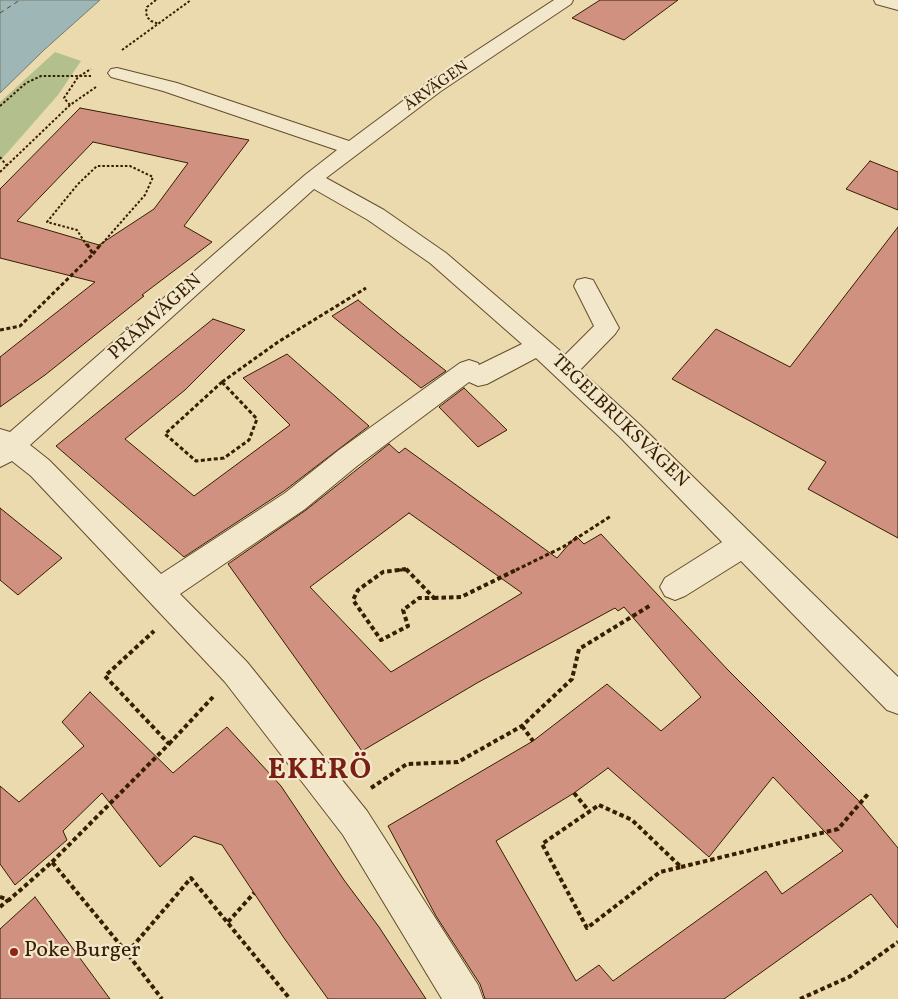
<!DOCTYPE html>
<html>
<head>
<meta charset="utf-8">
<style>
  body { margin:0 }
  canvas { display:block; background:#ebdaae }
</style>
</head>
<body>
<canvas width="898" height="999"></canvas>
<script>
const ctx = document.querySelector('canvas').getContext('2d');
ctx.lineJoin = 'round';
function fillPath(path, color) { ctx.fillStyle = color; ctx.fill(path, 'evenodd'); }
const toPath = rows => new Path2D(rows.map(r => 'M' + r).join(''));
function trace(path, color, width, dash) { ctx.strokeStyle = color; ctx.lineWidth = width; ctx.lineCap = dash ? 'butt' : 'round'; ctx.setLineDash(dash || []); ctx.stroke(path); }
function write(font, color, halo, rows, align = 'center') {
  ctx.font = font + ' Vollkorn,serif'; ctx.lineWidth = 4.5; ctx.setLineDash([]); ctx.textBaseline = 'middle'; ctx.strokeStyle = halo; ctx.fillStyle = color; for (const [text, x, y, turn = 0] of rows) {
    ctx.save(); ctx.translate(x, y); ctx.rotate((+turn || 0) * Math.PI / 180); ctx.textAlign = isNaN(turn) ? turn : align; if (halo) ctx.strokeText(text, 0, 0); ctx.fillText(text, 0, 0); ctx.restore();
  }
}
fillPath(toPath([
  [55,52,81,61,58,95,0,161,0,102]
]), '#b3c08d');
const water = toPath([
  [0,0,100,0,44,50,0,93,0,0]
]);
fillPath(water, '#9eb7b6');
trace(water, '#757a6d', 1);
trace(toPath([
  [0,13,20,0]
]), '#564c37', 1, [4.5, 4]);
const building = toPath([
  [600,0,678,0,624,40,572,18,600,0],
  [80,108,249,140,184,226,212,242,142,295,144,296,45,375,0,407,0,357,95,282,0,258,0,189,80,108],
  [93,142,188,163,154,209,99,245,17,221,93,142],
  [870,161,898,172,898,210,846,189,870,161],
  [898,227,898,538,808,489,826,462,672,379,716,329,790,367,898,227],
  [358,300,398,333,446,371,421,388,332,316,358,300],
  [213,319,245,330,185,390,125,439,194,496,290,425,243,378,287,354,369,426,284,491,184,557,56,446,213,319],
  [464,388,507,430,478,447,439,407,464,388],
  [389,444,399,453,405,448,557,558,576,536,584,544,601,534,728,670,859,801,898,848,898,928,871,894,724,999,485,999,480,984,436,916,388,826,533,741,607,684,661,731,701,697,624,607,618,611,615,608,477,683,362,751,228,564,306,510,389,444],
  [409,513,522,593,391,672,310,587,409,513],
  [608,768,709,857,773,777,843,851,782,894,766,871,613,981,599,965,576,981,496,841,574,793,608,768],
  [0,508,62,558,18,595,0,580,0,508],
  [90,692,173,773,227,727,281,786,344,880,379,927,426,999,328,999,284,938,222,845,194,836,160,867,102,793,63,831,67,840,15,885,0,864,0,786,19,802,84,746,62,722,90,692],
  [35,897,110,999,0,999,0,929,35,897]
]);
fillPath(building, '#d19180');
trace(building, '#371e00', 1);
const street = toPath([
  [554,0,573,0,571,4,441,91,326,178,384,210,446,253,565,355,594,326,574,286,577,280,585,278,593,280,619,328,615,334,580,370,639,424,898,677,898,714,887,710,741,561,685,596,675,600,665,596,660,587,665,578,722,542,621,438,536,358,487,384,478,386,469,382,357,466,305,509,180,594,247,662,367,811,478,985,483,999,442,999,343,835,225,682,31,476,12,461,0,467,0,429,10,432,305,175,337,150,163,91,111,77,108,73,111,69,117,68,177,83,349,141,427,83,554,0],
  [314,189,368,220,430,263,522,344,479,365,478,363,469,360,460,363,339,450,285,493,161,574,49,460,30,445,314,189],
  [874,0,898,0,898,10,876,4,874,0]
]);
trace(street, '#644d2c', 2);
trace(toPath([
  [156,0,147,7,146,12,147,17,151,21,159,24],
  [122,50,191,0],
  [70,105,64,98,78,77,91,69],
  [0,106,26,83,41,76,91,76],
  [0,157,7,166],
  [0,172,70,105,96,87],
  [87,246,77,230,47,222,78,184,97,166,130,166,153,177,145,195,100,246]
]), '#371e00', 2, [2.5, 2]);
trace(toPath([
  [87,244,93,254],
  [93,254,101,244],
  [0,330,20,326,93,254],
  [222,382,257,419,249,440,224,458,196,461,165,434,222,382],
  [222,382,278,342,366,288],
  [398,570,407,570],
  [516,570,563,547,611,516]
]), '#371e00', 3, [4, 2.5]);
trace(toPath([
  [406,569,434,598,419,598,403,610,408,626,381,640,353,600,358,590,383,572,406,569],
  [434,598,461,597,518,569],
  [522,726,533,741],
  [169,744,213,697],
  [371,788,407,764,458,762,522,726,572,679,579,649,651,605],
  [574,793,589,811],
  [599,805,632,820,681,867,660,872,587,928,542,844,599,805],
  [52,862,169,744,105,676,154,631],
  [681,867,838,829,868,794],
  [0,897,9,900,52,862,127,953,162,999],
  [0,907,8,900],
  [228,922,254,893],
  [127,953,191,878,290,999],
  [800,999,849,977,898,942]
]), '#371e00', 4, [4.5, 3]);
fillPath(street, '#f2e7ca');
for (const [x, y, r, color] of [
  [14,952,5,"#8f2418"]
]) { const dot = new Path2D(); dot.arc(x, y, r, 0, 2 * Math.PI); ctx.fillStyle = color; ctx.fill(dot); trace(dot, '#f2e7ca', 2); }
write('16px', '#371e00', '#f2e7ca', [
  ["ÅRVÄGEN",437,87,-35]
]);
write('19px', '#371e00', '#f2e7ca', [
  ["PRÅMVÄGEN",156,318,-42],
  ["TEGELBRUKSVÄGEN",619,422,44]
]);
write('22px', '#371e00', '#f2e7ca', [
  ["Poke Burger",24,952]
], 'left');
ctx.letterSpacing = '1px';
write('bold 29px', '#7a1f14', '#f2e7ca', [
  ["EKERÖ",320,773]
]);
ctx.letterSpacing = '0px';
</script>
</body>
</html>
